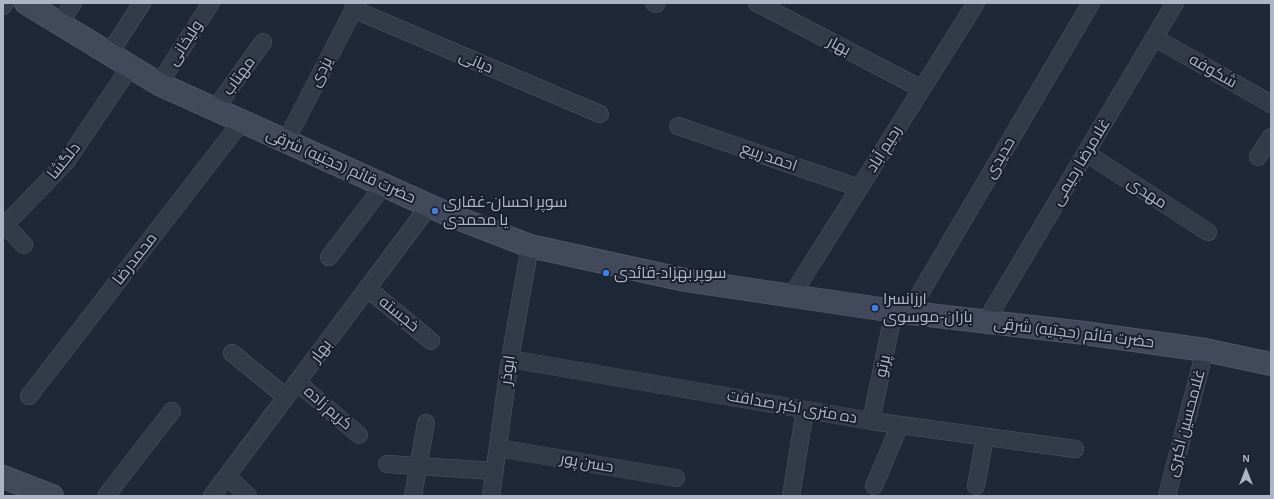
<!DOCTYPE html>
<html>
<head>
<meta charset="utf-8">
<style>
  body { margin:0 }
  #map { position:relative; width:1274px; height:499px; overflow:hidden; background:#1f2837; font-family:"Alegreya Sans",sans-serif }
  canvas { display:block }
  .frame { position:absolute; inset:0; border:4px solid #adb4c5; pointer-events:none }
  .north { position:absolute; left:1226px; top:451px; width:40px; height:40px; -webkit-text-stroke:3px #191f2c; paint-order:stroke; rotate:0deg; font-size:11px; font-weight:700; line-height:16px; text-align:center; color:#adb4c5 }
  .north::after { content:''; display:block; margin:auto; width:14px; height:18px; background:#adb4c5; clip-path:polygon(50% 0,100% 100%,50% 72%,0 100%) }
</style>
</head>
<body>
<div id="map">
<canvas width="1274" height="499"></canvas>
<div class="frame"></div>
<div class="north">N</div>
</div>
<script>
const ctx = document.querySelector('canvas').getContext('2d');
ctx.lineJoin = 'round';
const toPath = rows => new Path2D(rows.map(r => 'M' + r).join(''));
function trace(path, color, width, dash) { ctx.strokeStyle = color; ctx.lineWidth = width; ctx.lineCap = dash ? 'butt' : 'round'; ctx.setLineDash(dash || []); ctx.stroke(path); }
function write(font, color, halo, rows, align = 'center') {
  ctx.font = font + ' "Alegreya Sans",Cairo,sans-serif'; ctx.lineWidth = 4; ctx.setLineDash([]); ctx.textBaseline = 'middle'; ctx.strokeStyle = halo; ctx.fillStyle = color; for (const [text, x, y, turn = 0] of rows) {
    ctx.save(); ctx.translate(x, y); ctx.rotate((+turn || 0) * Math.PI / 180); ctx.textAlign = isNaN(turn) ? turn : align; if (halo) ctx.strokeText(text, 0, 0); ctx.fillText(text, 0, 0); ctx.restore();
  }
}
const street = toPath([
  [654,3,656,4],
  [757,3,922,89],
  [3,6,5,3],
  [353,9,600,114],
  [59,24,73,3],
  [1155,38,1271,104],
  [109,54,142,3],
  [159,84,211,3],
  [215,109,263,42],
  [678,126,859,188],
  [286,141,357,3],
  [1086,153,1208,232],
  [1258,157,1271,137],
  [24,245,5,225,66,162,130,67],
  [329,257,384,185],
  [367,288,431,341],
  [792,295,976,3],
  [909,312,1091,3],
  [986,321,1175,3],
  [232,353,286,397],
  [510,359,871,421,1075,449],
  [297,382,359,435],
  [29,396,242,121],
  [871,421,894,311],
  [498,448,676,478],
  [387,464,495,471],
  [227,476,248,496],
  [874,486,900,425],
  [976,486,985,437],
  [106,496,172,411],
  [212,496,429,206],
  [413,496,426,423],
  [491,496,510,359,530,246],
  [791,496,805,410],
  [1167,496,1205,350]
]);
const secondary = toPath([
  [26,3,159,84,452,216,530,246,685,280,894,311,1084,333,1205,350,1271,364],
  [3,477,52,496]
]);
trace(street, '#505766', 18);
trace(secondary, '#505766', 24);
trace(street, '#333a48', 17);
trace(secondary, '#41495b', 22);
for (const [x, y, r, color] of [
  [435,211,4,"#3f7fe0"],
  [606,273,4,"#3f7fe0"],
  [875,308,4,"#3f7fe0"]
]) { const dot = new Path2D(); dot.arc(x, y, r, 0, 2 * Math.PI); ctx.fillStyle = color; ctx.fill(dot); trace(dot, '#191f2c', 1.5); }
write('16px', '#adb4c5', '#191f2c', [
  ["ولیخانی",185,43,-57],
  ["بهار",839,46,28],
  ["دیانی",476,62,23],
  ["شکوفه",1213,71,30],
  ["یزدی",321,72,-63],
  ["مهتاب",239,76,-54],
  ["رحیم آباد",884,149,-58],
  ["احمد ربیع",769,157,19],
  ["حدیدی",1000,158,-60],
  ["دلگشا",64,161,-51],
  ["غلامرضا رحیمی",1081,162,-59],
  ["حضرت قائم (حجتیه) شرقی",341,166,24],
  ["مهدی",1147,193,33],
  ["محمدرضا",135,259,-52],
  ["خجسته",399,314,39],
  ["حضرت قائم (حجتیه) شرقی",1074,333,7],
  ["بهار",321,351,-53],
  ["پرتو",883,366,-78],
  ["ابوذر",508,370,-82],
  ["ده متری اکبر صداقت",792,407,10],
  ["کریم زاده",328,408,41],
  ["غلامحسین اکبری",1186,423,-75],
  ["حسن پور",587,463,10]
]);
write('16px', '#adb4c5', '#191f2c', [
  ["سوپر احسان-غفاری",443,202],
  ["یا محمدی",443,220],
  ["سوپر بهزاد-قائدی",614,273],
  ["ارزانسرا",883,299],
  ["باران-موسوی",883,317]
], 'left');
</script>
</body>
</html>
